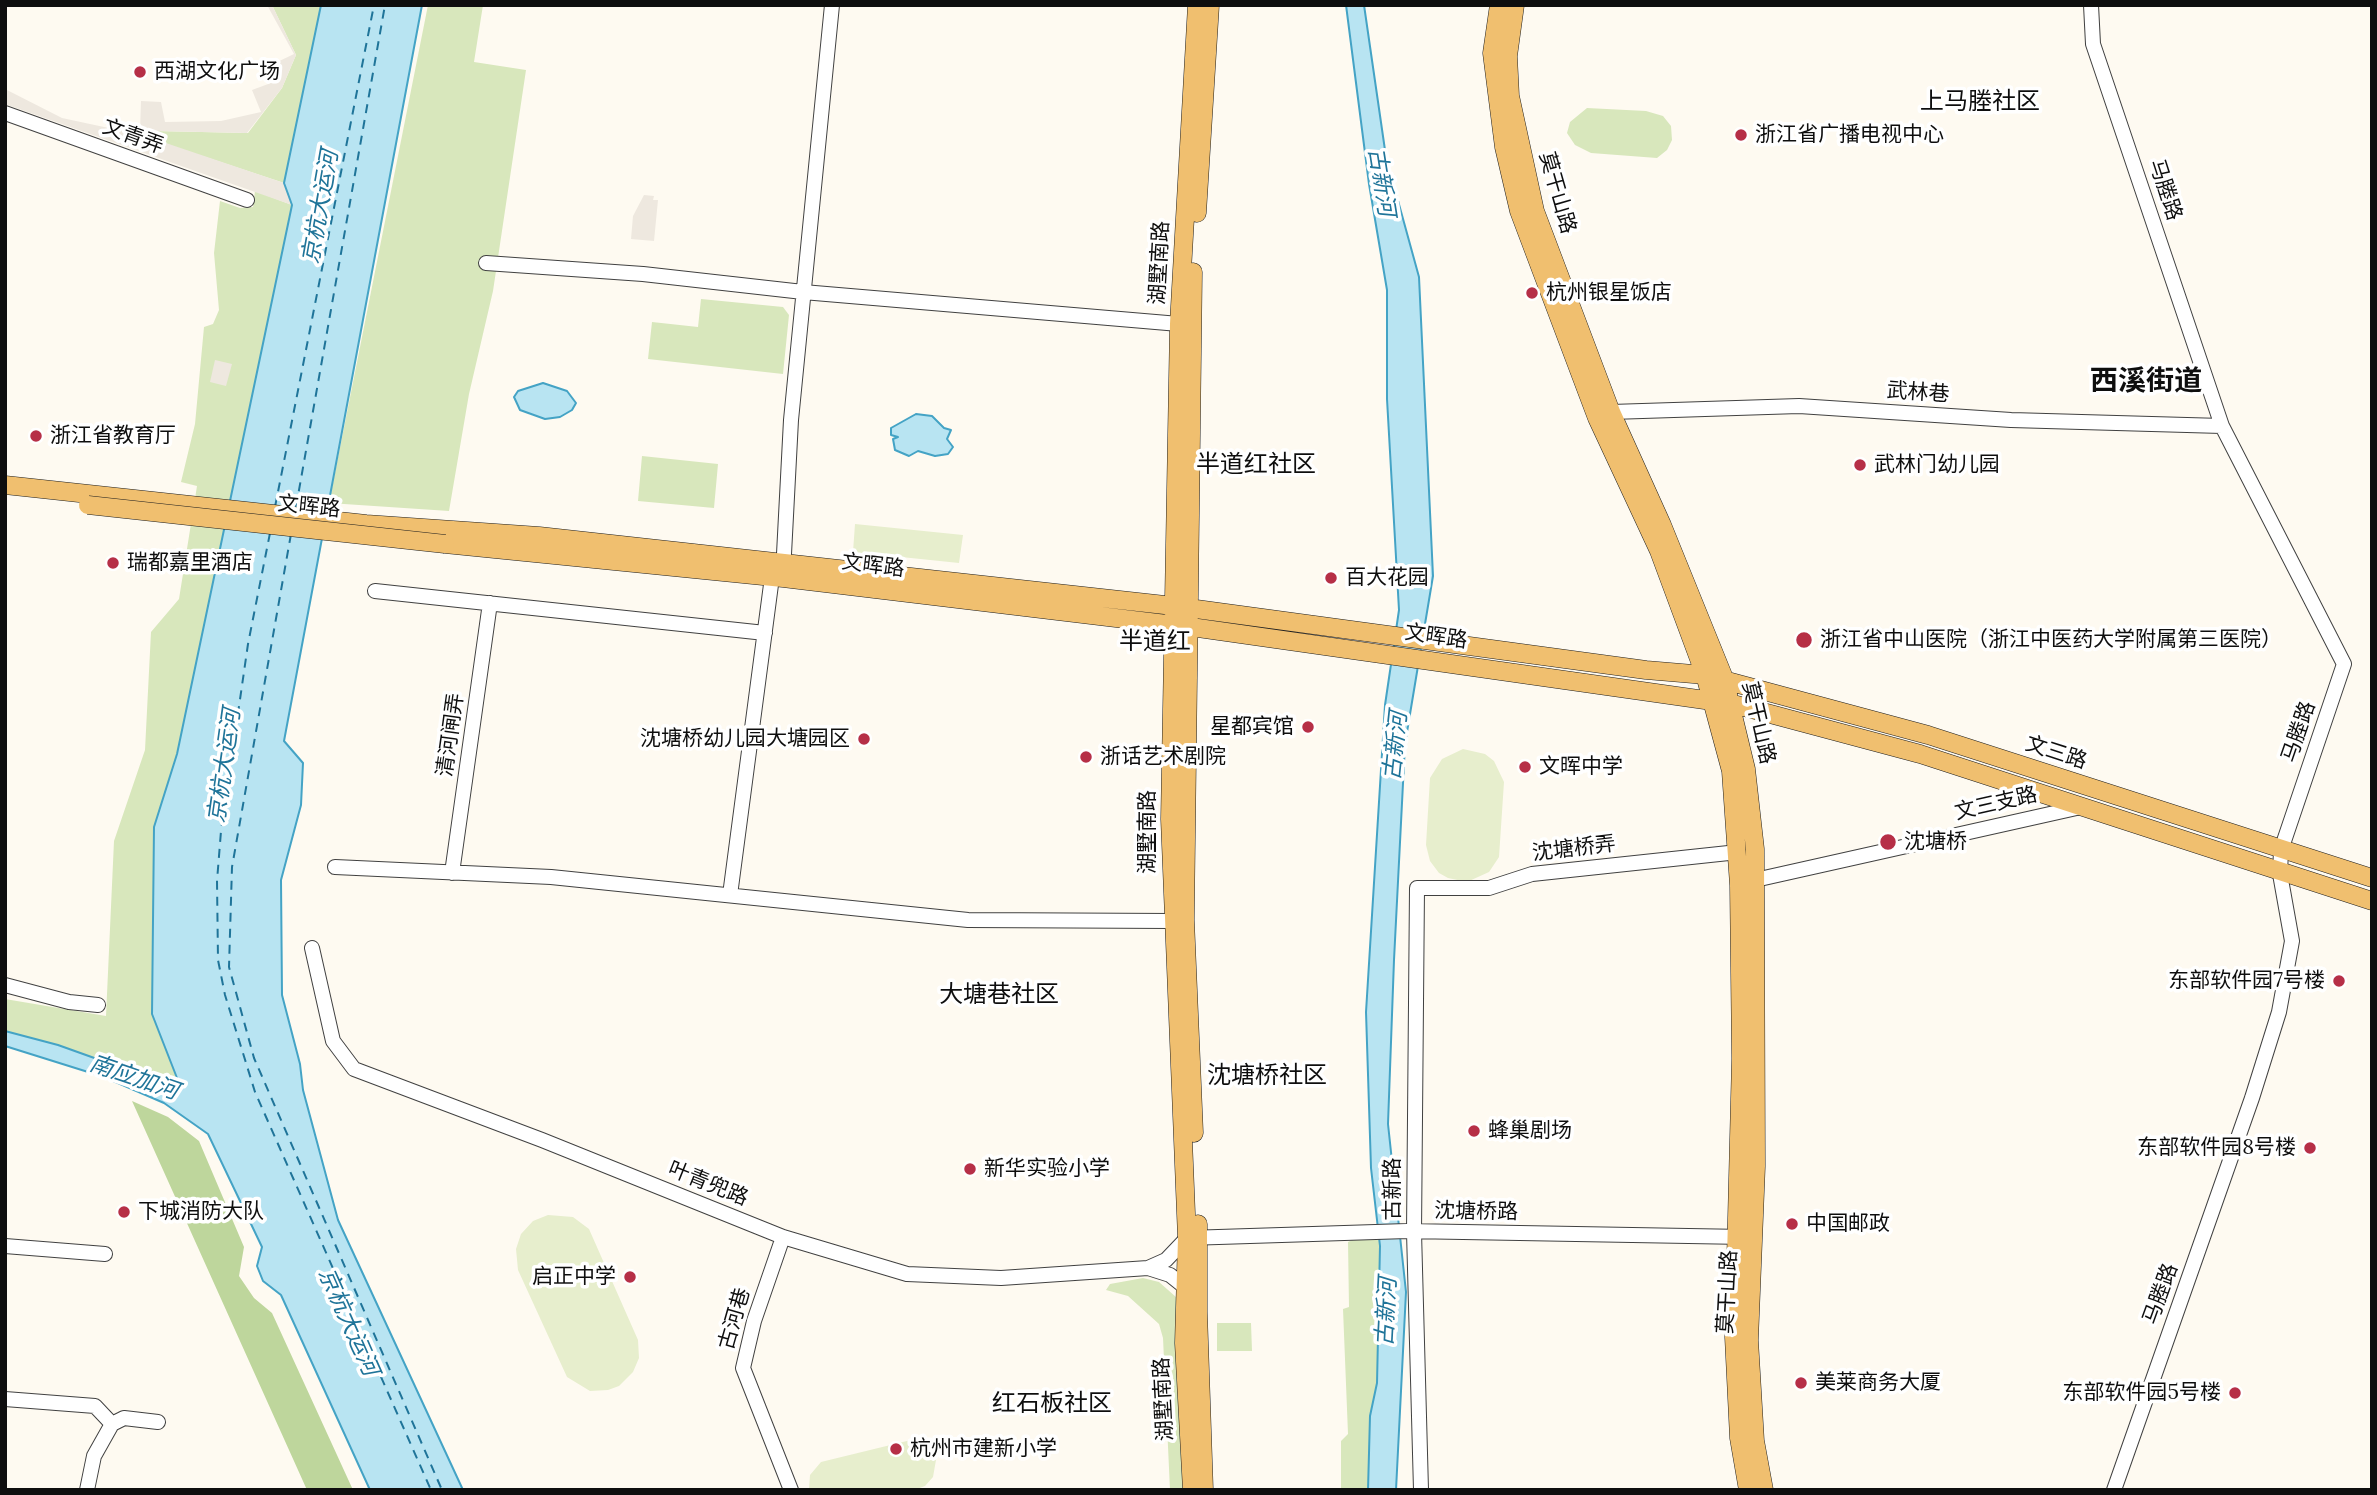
<!DOCTYPE html>
<html>
<head>
<meta charset="utf-8">
<style>
  body { margin:0 }
  #map { position:relative; width:2377px; height:1495px; overflow:hidden; background:#fefaf1; font-family:Lora,serif }
  canvas { display:block }
  .frame { position:absolute; inset:0; border:7px solid #0e0e0e; pointer-events:none }
</style>
</head>
<body>
<div id="map">
<canvas width="2377" height="1495"></canvas>
<div class="frame"></div>
</div>
<script>
const ctx = document.querySelector('canvas').getContext('2d');
ctx.lineJoin = 'round';
function fillPath(path, color) { ctx.fillStyle = color; ctx.fill(path, 'evenodd'); }
const toPath = rows => new Path2D(rows.map(r => 'M' + r).join(''));
function trace(path, color, width, dash) { ctx.strokeStyle = color; ctx.lineWidth = width; ctx.lineCap = dash ? 'butt' : 'round'; ctx.setLineDash(dash || []); ctx.stroke(path); }
function write(font, color, halo, rows, align = 'center') {
  ctx.font = font + ' Lora,"Noto Sans SC",serif'; ctx.lineWidth = 7; ctx.setLineDash([]); ctx.textBaseline = 'middle'; ctx.strokeStyle = halo; ctx.fillStyle = color; for (const [text, x, y, turn = 0] of rows) {
    ctx.save(); ctx.translate(x, y); ctx.rotate((+turn || 0) * Math.PI / 180); ctx.textAlign = isNaN(turn) ? turn : align; if (halo) ctx.strokeText(text, 0, 0); ctx.fillText(text, 0, 0); ctx.restore();
  }
}
fillPath(toPath([
  [272,5,321,5,284,183,154,140,156,131,248,133,282,88,296,55],
  [428,5,483,5,474,62,526,70,493,291,469,394,449,511,329,503],
  [1587,108,1646,111,1663,116,1671,126,1672,140,1667,150,1657,158,1591,153,1575,145,1567,133,1570,122],
  [255,191,292,205,177,754,154,827,152,1014,177,1078,173,1084,167,1084,58,1045,5,1031,5,999,106,1016,114,841,145,750,151,632,179,599,197,486,181,482,195,424,204,327,213,324,219,310,214,253,220,201,240,208,253,207],
  [701,299,783,307,789,315,783,374,648,359,652,322,698,327],
  [642,456,718,464,714,508,638,501],
  [1360,1236,1379,1236,1380,1246,1377,1383,1370,1416,1368,1490,1341,1490,1341,1441,1348,1434,1343,1309,1349,1307,1348,1242],
  [1143,1278,1159,1282,1176,1297,1184,1490,1170,1490,1163,1338,1159,1324,1128,1296,1106,1290,1110,1284],
  [1217,1323,1251,1323,1252,1351,1217,1351]
]), '#d8e7bc');
fillPath(toPath([
  [132,1101,168,1117,199,1141,244,1247,239,1276,254,1298,272,1313,353,1490,307,1490]
]), '#bed69c');
fillPath(toPath([
  [855,524,963,535,959,563,853,552],
  [1463,749,1485,754,1494,761,1504,782,1499,857,1489,872,1467,882,1448,878,1439,873,1430,861,1426,845,1430,778,1442,759],
  [548,1215,573,1217,589,1229,638,1340,639,1358,633,1372,619,1386,608,1390,590,1391,567,1377,518,1270,516,1249,521,1234,533,1221],
  [911,1440,926,1445,936,1460,933,1477,925,1486,914,1490,809,1490,810,1475,821,1462]
]), '#e7eecd');
fillPath(toPath([
  [267,5,272,5,296,55,282,88,247,133,156,131,154,139,284,183,292,205,5,104,5,89,62,118,118,130,140,131,141,101,161,102,165,122,221,121,261,112,252,90,279,80,271,65,294,54],
  [644,195,654,196,653,200,658,200,654,241,631,239,633,216],
  [215,360,232,364,226,386,210,382]
]), '#eee8df');
const water = toPath([
  [321,5,422,5,284,741,303,763,301,805,281,880,282,995,300,1064,303,1090,338,1220,463,1490,370,1490,281,1295,263,1281,257,1266,262,1247,208,1134,164,1103,104,1077,5,1046,5,1031,58,1045,167,1084,173,1084,177,1078,152,1014,154,827,177,754,292,205,284,183,321,5],
  [1346,5,1364,5,1386,157,1419,277,1433,576,1405,744,1394,960,1388,1124,1406,1292,1396,1490,1368,1490,1370,1416,1377,1383,1380,1246,1371,1168,1366,1012,1385,705,1399,610,1387,399,1387,290,1369,184,1346,5],
  [543,383,567,391,576,403,572,410,560,417,545,419,520,410,514,397,518,391,543,383],
  [916,414,932,416,944,428,951,430,947,439,953,447,948,454,935,456,918,451,909,456,895,450,893,439,898,437,891,435,891,428,916,414]
]);
fillPath(water, '#b8e4f2');
trace(water, '#44a3c5', 2);
trace(toPath([
  [275,507,374,5],
  [296,507,385,5],
  [270,533,248,644,221,831,217,881,218,960,225,995,255,1092,431,1490],
  [291,534,232,867,229,967,254,1058,442,1490]
]), '#1f7499', 2, [9, 7]);
const minor = toPath([
  [2091,5,2093,44,2222,426,2344,664,2281,850,2280,874,2292,941,2279,1012,2252,1098,2114,1490],
  [5,113,247,200],
  [486,263,643,274,803,292,1179,324],
  [1611,412,1799,406,2011,420,2222,426],
  [783,573,791,420,832,5],
  [375,591,765,633],
  [335,867,551,877,968,920,1172,921],
  [452,873,490,603],
  [1755,880,2081,807],
  [730,895,772,577],
  [312,948,333,1041,354,1069,542,1140,783,1237,907,1274,1001,1278,1148,1268,1170,1275,1185,1287],
  [5,985,69,1002,98,1005],
  [783,1237,754,1321,743,1368,791,1490],
  [5,1246,105,1254],
  [1148,1268,1166,1260,1187,1238,1407,1231,1745,1237],
  [5,1399,95,1406,112,1424],
  [87,1490,94,1456,112,1424,124,1418,158,1422],
  [1421,1490,1414,1232,1417,888,1489,888,1532,874,1738,852]
]);
const major = toPath([
  [1499,5,1492,53,1504,147,1519,211,1597,418,1659,551,1705,675,1731,771,1739,885,1741,1059,1734,1337,1739,1438,1748,1490],
  [1515,5,1508,56,1510,96,1535,211,1611,412,1662,525,1724,678,1746,769,1755,849,1756,1166,1749,1340,1755,1441,1764,1490],
  [1197,213,1210,5],
  [1193,272,1185,920,1194,1133],
  [5,485,366,524,539,536,784,563,1174,606,1646,670,1705,675,1928,735,2372,878],
  [445,544,783,578,1191,627,1733,704,1920,754,2372,901],
  [1198,1224,1198,1312,1204,1490],
  [1192,1490,1184,1343,1187,1238,1170,819,1179,324,1197,5]
]);
trace(minor, '#414141', 16);
trace(major, '#1f1f1f', 19);
trace(minor, '#fff', 14);
trace(major, '#f0bf6f', 18);
const majorBridge = toPath([
  [88,505,445,544]
]);
trace(majorBridge, '#1f1f1f', 19, []);
trace(majorBridge, '#f0bf6f', 18);
for (const [x, y, r, color] of [
  [140,72,7,"#b62f47"],
  [1741,135,7,"#b62f47"],
  [1532,293,7,"#b62f47"],
  [36,436,7,"#b62f47"],
  [1860,465,7,"#b62f47"],
  [113,563,7,"#b62f47"],
  [1331,578,7,"#b62f47"],
  [1804,640,9,"#b62f47"],
  [1308,727,7,"#b62f47"],
  [864,739,7,"#b62f47"],
  [1086,757,7,"#b62f47"],
  [1525,767,7,"#b62f47"],
  [1888,842,9,"#b62f47"],
  [2339,981,7,"#b62f47"],
  [1474,1131,7,"#b62f47"],
  [2310,1148,7,"#b62f47"],
  [970,1169,7,"#b62f47"],
  [124,1212,7,"#b62f47"],
  [1792,1224,7,"#b62f47"],
  [630,1277,7,"#b62f47"],
  [1801,1383,7,"#b62f47"],
  [2235,1393,7,"#b62f47"],
  [896,1449,7,"#b62f47"]
]) { const dot = new Path2D(); dot.arc(x, y, r, 0, 2 * Math.PI); ctx.fillStyle = color; ctx.fill(dot); trace(dot, '#fff', 2.5); }
write('21px', '#0e0e0e', '#fff', [
  ["西湖文化广场",154,72],
  ["浙江省广播电视中心",1755,135],
  ["杭州银星饭店",1546,293],
  ["浙江省教育厅",50,436],
  ["武林门幼儿园",1874,465],
  ["瑞都嘉里酒店",127,563],
  ["百大花园",1345,578],
  ["浙江省中山医院（浙江中医药大学附属第三医院）",1820,640],
  ["星都宾馆",1294,727,"right"],
  ["沈塘桥幼儿园大塘园区",850,739,"right"],
  ["浙话艺术剧院",1100,757],
  ["文晖中学",1539,767],
  ["沈塘桥",1904,842],
  ["东部软件园7号楼",2325,981,"right"],
  ["蜂巢剧场",1488,1131],
  ["东部软件园8号楼",2296,1148,"right"],
  ["新华实验小学",984,1169],
  ["下城消防大队",138,1212],
  ["中国邮政",1806,1224],
  ["启正中学",616,1277,"right"],
  ["美莱商务大厦",1815,1383],
  ["东部软件园5号楼",2221,1393,"right"],
  ["杭州市建新小学",910,1449]
], 'left');
write('21px', '#0e0e0e', '#fff', [
  ["文青弄",133,137,20],
  ["马塍路",2165,190,72],
  ["莫干山路",1557,193,74],
  ["湖墅南路",1160,263,-87],
  ["武林巷",1918,393,4],
  ["文晖路",309,507,6],
  ["文晖路",873,566,7],
  ["文晖路",1436,637,8],
  ["莫干山路",1758,723,77],
  ["马塍路",2299,732,-71],
  ["清河闸弄",451,735,-82],
  ["文三路",2056,753,18],
  ["文三支路",1996,804,-13],
  ["湖墅南路",1148,832,-90],
  ["沈塘桥弄",1574,849,-7],
  ["叶青兜路",708,1184,22],
  ["古新路",1393,1189,-90],
  ["沈塘桥路",1476,1212,1],
  ["莫干山路",1728,1292,-87],
  ["马塍路",2161,1294,-70],
  ["古河巷",735,1319,-74],
  ["湖墅南路",1164,1399,-93]
]);
write('italic 23px', '#1f7499', '#fff', [
  ["古新河",1381,182,81],
  ["京杭大运河",321,207,-80],
  ["古新河",1396,746,-84],
  ["京杭大运河",225,766,-82],
  ["南应加河",134,1078,19],
  ["古新河",1387,1312,-87],
  ["京杭大运河",348,1322,66]
]);
write('24px', '#0e0e0e', '#fff', [
  ["上马塍社区",1980,102],
  ["半道红社区",1256,465],
  ["半道红",1155,642],
  ["大塘巷社区",999,995],
  ["沈塘桥社区",1267,1076],
  ["红石板社区",1052,1404]
]);
write('bold 28px', '#0e0e0e', '#fff', [
  ["西溪街道",2146,382]
]);
</script>
</body>
</html>
